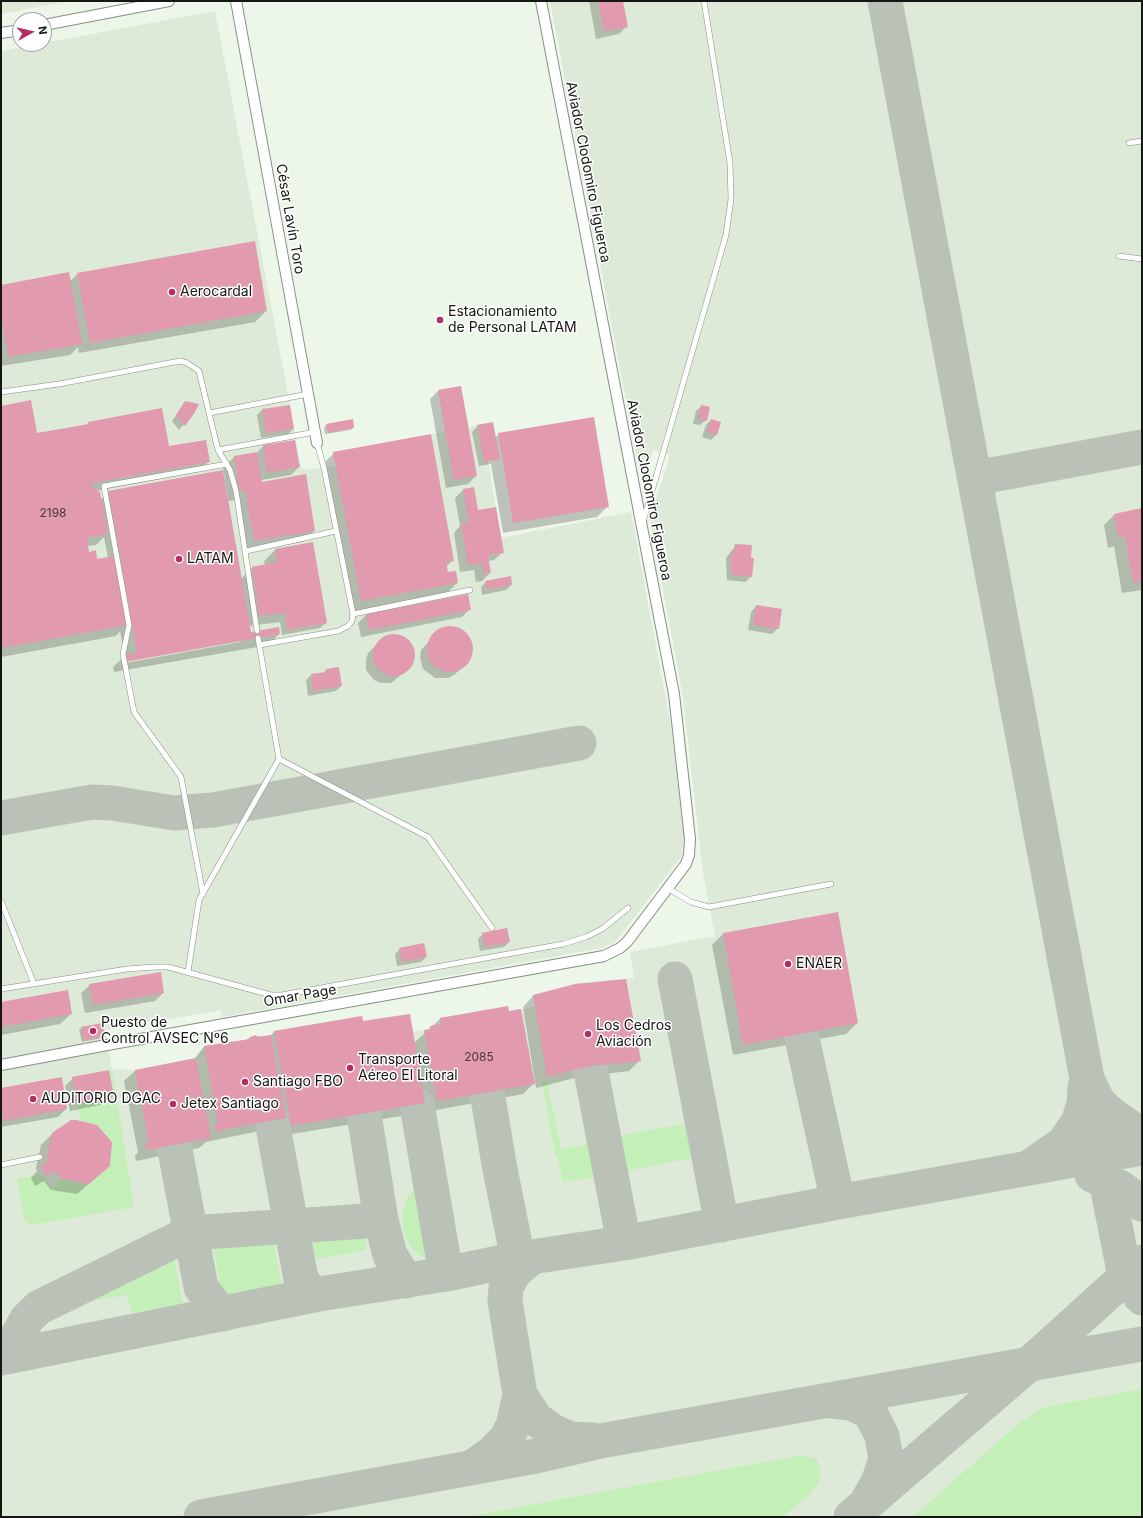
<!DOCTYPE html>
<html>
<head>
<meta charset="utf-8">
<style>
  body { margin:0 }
  #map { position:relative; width:1143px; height:1518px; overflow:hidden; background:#ecf6e9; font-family:Inter,sans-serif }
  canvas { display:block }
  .frame { position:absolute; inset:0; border:2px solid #141713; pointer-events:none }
  .north { position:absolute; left:12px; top:12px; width:40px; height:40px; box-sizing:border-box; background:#fff; border:1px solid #a1a2a1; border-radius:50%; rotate:82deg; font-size:11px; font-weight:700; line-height:16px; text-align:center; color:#141713 }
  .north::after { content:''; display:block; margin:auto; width:14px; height:18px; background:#b72c64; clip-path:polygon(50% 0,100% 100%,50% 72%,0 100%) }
</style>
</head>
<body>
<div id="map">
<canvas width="1143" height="1518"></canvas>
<div class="frame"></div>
<div class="north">N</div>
</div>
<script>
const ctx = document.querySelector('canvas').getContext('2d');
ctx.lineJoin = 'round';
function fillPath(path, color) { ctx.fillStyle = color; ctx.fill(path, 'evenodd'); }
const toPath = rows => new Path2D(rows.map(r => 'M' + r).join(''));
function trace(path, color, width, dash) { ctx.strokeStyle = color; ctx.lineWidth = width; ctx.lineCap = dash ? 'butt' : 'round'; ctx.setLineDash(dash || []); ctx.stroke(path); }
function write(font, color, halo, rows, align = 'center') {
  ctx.font = font + ' Inter,sans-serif'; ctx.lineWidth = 3; ctx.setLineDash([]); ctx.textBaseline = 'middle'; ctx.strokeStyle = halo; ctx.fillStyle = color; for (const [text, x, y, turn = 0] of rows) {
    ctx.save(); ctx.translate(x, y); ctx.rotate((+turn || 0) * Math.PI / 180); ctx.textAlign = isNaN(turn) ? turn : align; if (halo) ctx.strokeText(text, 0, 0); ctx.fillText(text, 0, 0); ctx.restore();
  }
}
fillPath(toPath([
  [1,1,70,1,1,14],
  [550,1,1142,1,1142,1517,1,1517,1,51,215,11,290,405,300,467,305,470,335,466,431,434,445,432,438,390,461,386,469,427,493,422,500,459,488,461,501,538,631,512,671,726,684,837,682,852,681,857,616,941,602,948,222,1017,221,1010,105,1030,112,1069,135,1070,196,1058,204,1046,250,1039,250,1037,256,1035,257,1037,271,1035,274,1031,362,1016,363,1021,410,1014,413,1032,430,1029,430,1026,440,1024,440,1018,508,1006,509,1011,535,1007,533,995,575,984,634,978,630,952,715,936,703,873,683,697,650,519,670,455,653,450,645,476,640,474]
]), '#dcead7');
fillPath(toPath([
  [109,1070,112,1070,134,1207,31,1225,24,1219,17,1178,42,1175,52,1189,62,1179,89,1184,110,1166,112,1141,97,1125,81,1121,77,1104,114,1096],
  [547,1081,561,1150,597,1142,602,1176,563,1182,558,1160,555,1154,542,1082],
  [682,1124,685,1127,692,1158,625,1171,620,1139,623,1135],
  [416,1188,429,1258,420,1256,412,1249,407,1241,403,1228,402,1215,405,1203,409,1195],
  [365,1231,366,1250,316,1259,312,1237],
  [273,1240,282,1288,229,1298,223,1295,212,1244],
  [173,1255,183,1304,132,1313,127,1295,79,1303,79,1302,96,1292],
  [1142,1389,1142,1517,913,1517,1018,1424,1038,1410,1056,1405],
  [803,1455,816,1459,821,1470,819,1482,810,1494,782,1517,465,1517]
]), '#c5efb8');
fillPath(toPath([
  [589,1,622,1,627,26,619,34,596,39],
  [78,274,266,311,255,322,79,353,78,347,70,355,1,366,1,286,70,281],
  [438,391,476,476,468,484,446,488,430,399],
  [186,402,195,412,179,430,172,421],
  [702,406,706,420,700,425,693,424,696,411],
  [1,407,36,435,86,425,89,423,209,461,198,472,96,491,101,499,109,492,228,498,223,468,234,457,256,454,263,446,299,467,291,475,261,480,261,483,314,531,303,542,243,551,235,500,227,501,241,579,253,567,265,565,264,561,275,550,326,623,320,628,282,635,280,622,249,626,250,633,279,634,269,645,114,672,113,667,125,656,120,631,116,636,1,657],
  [104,537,108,558,96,560,88,553,87,546,96,545],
  [240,640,240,642,125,663,128,660],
  [262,410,293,429,288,434,261,438,257,415],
  [711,420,716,435,711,440,702,437,706,425],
  [326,425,353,427,351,430,325,434,324,427],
  [478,426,495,438,499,434,608,506,597,517,503,533,491,464,479,466,472,432],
  [334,453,453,560,446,567,447,574,457,583,446,594,350,612,323,464],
  [463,490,503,552,494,560,488,561,490,573,482,581,476,582,474,570,460,572,454,533,460,526,455,498],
  [1142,510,1142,590,1122,593,1114,546,1108,548,1104,525,1114,515],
  [736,545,750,559,751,576,746,582,727,580,726,558],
  [486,582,511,585,506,590,482,595,481,587],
  [756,606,778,628,772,634,748,630,751,612],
  [470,609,462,617,361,637,358,623,366,615],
  [445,628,459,629,470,640,471,654,463,667,454,675,448,678,435,678,423,669,420,657,421,650,439,631],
  [390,635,402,636,408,640,412,647,414,654,411,666,402,674,391,683,381,683,374,680,366,670,366,660,368,653,385,636],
  [327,669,341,686,336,691,308,696,306,680,311,675,323,673],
  [837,913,857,1023,846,1034,733,1055,712,945,723,934],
  [483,934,509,942,504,947,480,951,478,939],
  [400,949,426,957,421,962,397,966,395,954],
  [90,985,163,993,155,1001,85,1013,81,993],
  [533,996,640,1060,629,1071,578,1077,536,1088,523,1007],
  [1,1003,71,1014,60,1024,1,1035],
  [507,1007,534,1083,523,1094,426,1112,425,1102,413,1114,280,1136,278,1125,274,1128,206,1142,199,1148,136,1161,135,1156,138,1152,124,1081,135,1071,194,1059,204,1047,247,1040,250,1037,270,1036,275,1031,362,1023,414,1043,440,1019],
  [82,1028,104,1035,102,1038,82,1042,79,1030],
  [61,1078,66,1109,58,1117,1,1127,1,1089],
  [73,1078,113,1096,105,1104,70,1111,65,1086],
  [52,1134,109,1166,77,1194,51,1190,44,1181,35,1186,31,1178,37,1171,36,1168,41,1145]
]), '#0003');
trace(toPath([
  [885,1,1106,1180,1125,1276,1142,1298],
  [975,478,1142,447],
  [1,818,92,802,112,803,174,813,213,810,579,743],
  [675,979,722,1225],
  [801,1034,838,1202],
  [590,1066,624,1243],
  [1090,1085,1098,1102,1111,1114,1142,1136],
  [487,1092,499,1164,518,1259],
  [417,1105,446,1274],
  [364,1114,381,1220,390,1255,406,1281],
  [272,1121,301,1279,309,1290,313,1293,319,1294],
  [174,1145,201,1287,210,1300,223,1314],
  [1031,1166,1063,1144,1078,1123,1084,1104,1085,1087],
  [1092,1175,1121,1188,1142,1204],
  [531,1258,516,1270,511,1278,506,1287,505,1301,520,1395,536,1419,552,1431,570,1439,593,1440],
  [1,1357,13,1344,27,1319,38,1308,190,1233,381,1220],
  [1,1358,319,1294,446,1274,518,1259,624,1243,838,1202,1142,1148],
  [832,1401,851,1403,870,1412,882,1436,886,1459,878,1483,869,1498],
  [471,1468,491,1454,506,1439,513,1426,520,1395],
  [201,1517,536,1456,606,1440,1142,1344],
  [851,1517,1027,1366,1142,1262]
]), '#bac2b7', 35);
fillPath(toPath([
  [598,1,623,1,628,27,604,31],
  [255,241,267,311,90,343,77,273],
  [69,272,82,344,8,357,1,313,1,285],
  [461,386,477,476,454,480,438,390],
  [31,400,37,433,89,424,88,422,162,408,169,446,206,440,210,462,92,483,93,488,100,492,108,534,87,538,89,552,96,550,97,559,115,556,128,625,1,648,1,406],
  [185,401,199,404,195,412,185,426,176,415],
  [290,405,294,429,266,433,262,409],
  [701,405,710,407,707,421,698,419],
  [594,417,609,507,513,523,498,433],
  [353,419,354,428,328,433,326,424],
  [711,419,721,422,717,435,707,432],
  [493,422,500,459,484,462,477,425],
  [431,434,454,561,446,562,448,572,456,571,458,583,361,601,333,452],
  [295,440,300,467,267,473,263,445],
  [257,452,262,482,306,474,315,531,254,541,245,489,239,491,234,456],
  [223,470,251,632,279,627,280,634,125,662,123,655,137,653,108,491],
  [474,487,478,510,496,507,504,553,488,555,491,573,484,574,482,563,468,565,461,524,469,523,463,489],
  [1142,508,1142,582,1133,583,1125,536,1118,537,1114,514],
  [313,542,327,623,287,630,285,613,259,616,252,567,277,562,275,549],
  [735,544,752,545,751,558,754,558,752,577,731,575,731,552,734,552],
  [511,576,512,585,487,590,485,581],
  [468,594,471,610,369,630,366,614],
  [756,605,782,609,779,629,753,625],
  '427 649a23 23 0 1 1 46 0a23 23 0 1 1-46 0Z',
  '373 655a21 21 0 1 1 42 0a21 21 0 1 1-42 0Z',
  [339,667,342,686,313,691,311,674,327,672,326,669],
  [838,912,858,1023,743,1045,723,933],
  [507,928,510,942,485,947,482,933],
  [424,943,427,957,402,962,399,948],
  [161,972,164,993,93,1005,89,984],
  [626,979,641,1061,590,1066,547,1077,533,995,575,984],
  [68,990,72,1014,1,1027,1,1002],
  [508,1006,509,1011,521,1009,535,1084,437,1101,424,1030,430,1029,430,1026,441,1024,440,1018],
  [410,1014,425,1103,291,1126,274,1031,362,1016,363,1021],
  [102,1023,105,1036,84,1040,81,1027],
  [256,1035,257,1037,271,1035,286,1118,216,1131,214,1124,218,1123,204,1046,250,1039,250,1037],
  [196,1058,211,1138,147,1150,145,1144,149,1143,135,1070],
  [109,1070,114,1096,77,1104,72,1077],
  [62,1077,67,1109,3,1121,1,1088],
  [71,1120,76,1120,97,1125,112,1142,110,1166,89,1184,62,1179,55,1171,46,1176,41,1166,48,1161,47,1156,52,1133]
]), '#e19aae');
const lane = toPath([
  [1129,143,1142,141],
  [1119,256,1142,259],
  [1,392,59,384,180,361,187,363,199,371,209,413,308,394],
  [209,413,218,450,230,470,236,491,257,631],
  [317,443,324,468,353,614,470,590],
  [218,450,315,432],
  [643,522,726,235,731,199,730,163,704,1],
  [246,551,336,531],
  [259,645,338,631,348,626,352,621,353,614],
  [279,759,428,837,492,928],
  [669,889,691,902,709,907,831,884],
  [203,894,181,777,134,712,123,654,129,625,104,486,227,464],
  [1,901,34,984],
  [188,972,199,900,279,759,258,638],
  [1,989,127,969,155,967,168,967,271,995,282,995,563,944,586,937,602,929,628,908],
  [1,1165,40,1157]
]);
const street = toPath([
  [236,1,317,443],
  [44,25,169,1],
  [1,33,20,30],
  [1,1065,107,1045,604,956,620,948,627,942,686,864,689,855,690,839,674,694,541,1]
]);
trace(lane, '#868f83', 6);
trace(street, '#868f83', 12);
trace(lane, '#fff', 5);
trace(street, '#fff', 10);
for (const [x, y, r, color] of [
  [172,292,4,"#b72c64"],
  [440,320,4,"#b72c64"],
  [179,559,4,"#b72c64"],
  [788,964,4,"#b72c64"],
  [93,1031,4,"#b72c64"],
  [588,1034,4,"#b72c64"],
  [350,1068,4,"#b72c64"],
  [245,1082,4,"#b72c64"],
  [33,1099,4,"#b72c64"],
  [173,1104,4,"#b72c64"]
]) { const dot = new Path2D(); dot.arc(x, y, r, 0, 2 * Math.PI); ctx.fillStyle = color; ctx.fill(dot); trace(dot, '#fff', 1.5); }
write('12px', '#47383a', null, [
  ["2198",53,513],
  ["2085",479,1057]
]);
write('14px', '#141713', '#fff', [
  ["Aviador Clodomiro Figueroa",588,172,79],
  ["César Lavín Toro",290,219,80],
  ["Aviador Clodomiro Figueroa",649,490,79],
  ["Omar Page",300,996,-10]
]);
write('14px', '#141713', '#fff', [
  ["Aerocardal",180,292],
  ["Estacionamiento",448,312],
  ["de Personal LATAM",448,328],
  ["LATAM",187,559],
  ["ENAER",796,964],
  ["Puesto de",101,1023],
  ["Control AVSEC Nº6",101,1039],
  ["Los Cedros",596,1026],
  ["Aviación",596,1042],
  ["Transporte",358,1060],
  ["Aéreo El Litoral",358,1076],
  ["Santiago FBO",253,1082],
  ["AUDITORIO DGAC",41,1099],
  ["Jetex Santiago",181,1104]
], 'left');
</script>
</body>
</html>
